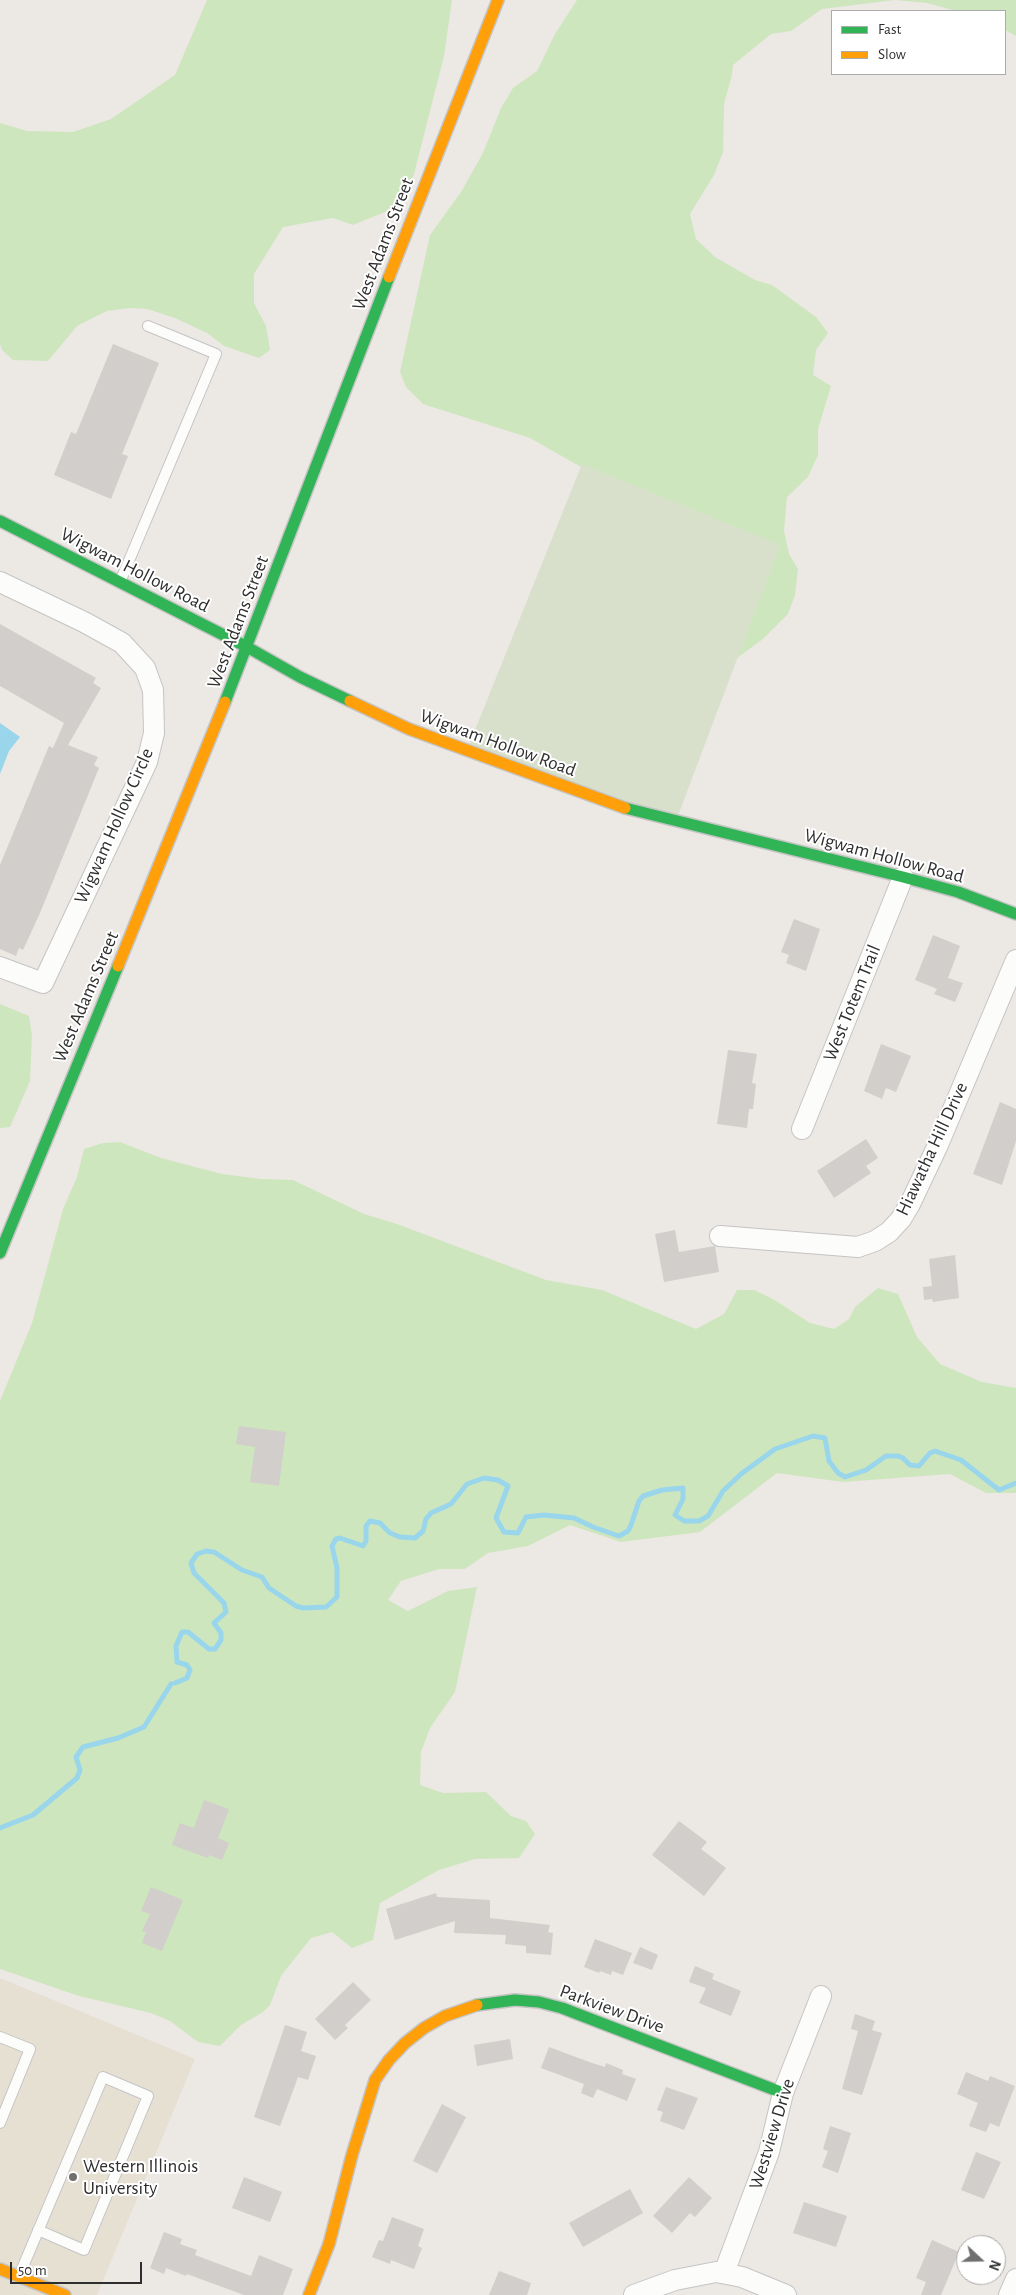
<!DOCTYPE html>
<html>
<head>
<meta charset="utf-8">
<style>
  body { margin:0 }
  #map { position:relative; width:1016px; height:2295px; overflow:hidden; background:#ece8e4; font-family:"Alegreya Sans",sans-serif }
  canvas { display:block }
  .legend { position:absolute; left:831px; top:10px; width:175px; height:65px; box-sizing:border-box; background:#fff; border:1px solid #ababab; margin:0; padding:6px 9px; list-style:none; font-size:15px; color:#2e2e2e }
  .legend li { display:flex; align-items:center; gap:10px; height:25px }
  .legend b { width:25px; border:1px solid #ababab }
  .north { position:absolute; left:956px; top:2235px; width:50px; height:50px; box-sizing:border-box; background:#fff; border:1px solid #ababab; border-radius:50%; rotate:111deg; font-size:14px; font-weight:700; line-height:20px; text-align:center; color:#2e2e2e }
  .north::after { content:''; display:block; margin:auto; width:18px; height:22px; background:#706f6e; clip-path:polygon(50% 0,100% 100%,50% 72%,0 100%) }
  .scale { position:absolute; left:10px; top:2262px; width:132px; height:22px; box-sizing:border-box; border:2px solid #2e2e2e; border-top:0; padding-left:6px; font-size:15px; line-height:18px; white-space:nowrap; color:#2e2e2e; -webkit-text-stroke:4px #fff; paint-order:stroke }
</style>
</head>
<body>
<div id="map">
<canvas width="1016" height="2295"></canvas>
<ul class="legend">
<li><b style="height:6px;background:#30b455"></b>Fast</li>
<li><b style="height:6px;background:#ff9f0a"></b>Slow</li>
</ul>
<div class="north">N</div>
<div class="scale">50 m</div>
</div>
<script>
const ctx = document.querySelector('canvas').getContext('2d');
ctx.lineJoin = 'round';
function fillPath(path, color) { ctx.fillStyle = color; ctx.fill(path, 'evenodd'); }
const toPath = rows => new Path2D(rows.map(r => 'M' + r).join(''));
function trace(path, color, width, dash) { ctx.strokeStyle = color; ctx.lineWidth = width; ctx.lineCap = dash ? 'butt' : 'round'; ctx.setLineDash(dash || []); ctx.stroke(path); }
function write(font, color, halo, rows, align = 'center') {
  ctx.font = font + ' "Alegreya Sans",sans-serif'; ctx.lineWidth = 4; ctx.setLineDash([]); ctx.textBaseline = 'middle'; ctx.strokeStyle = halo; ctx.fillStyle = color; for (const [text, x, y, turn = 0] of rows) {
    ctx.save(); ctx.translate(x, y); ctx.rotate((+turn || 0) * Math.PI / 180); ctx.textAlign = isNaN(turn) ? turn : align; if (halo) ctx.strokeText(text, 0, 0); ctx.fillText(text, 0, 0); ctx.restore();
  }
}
fillPath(toPath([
  [0,1978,195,2059,97,2295,0,2295]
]), '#e6e0d3');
fillPath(toPath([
  [207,0,452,0,444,56,414,174,402,205,353,225,333,218,283,227,254,274,254,303,266,326,270,350,259,358,224,346,207,333,175,318,147,309,130,308,107,311,77,326,48,361,13,360,2,350,0,344,0,123,27,131,73,132,111,119,175,75],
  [577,0,1016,0,1016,36,1005,30,1005,11,956,11,927,3,895,0,822,9,791,31,771,34,733,65,732,75,724,104,723,152,714,175,690,214,696,239,715,257,755,280,772,285,816,317,828,333,816,350,813,375,831,386,818,429,818,455,808,477,787,497,784,531,789,554,798,569,795,595,788,614,763,639,718,672,611,484,530,438,423,404,406,387,400,372,430,235,461,192,483,153,501,108,513,88,537,71,555,34],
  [0,1004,29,1016,32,1036,30,1081,10,1127,0,1128],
  [120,1142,161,1158,222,1174,261,1179,293,1180,364,1214,397,1224,546,1280,602,1290,696,1329,724,1314,737,1290,754,1290,773,1299,810,1323,834,1329,849,1319,855,1307,878,1288,898,1294,917,1337,940,1364,982,1382,1016,1388,1016,1493,986,1493,950,1474,843,1482,777,1473,700,1532,621,1542,570,1525,528,1546,488,1553,465,1569,439,1569,401,1581,388,1600,408,1611,448,1591,477,1587,455,1692,430,1728,421,1752,420,1785,443,1793,486,1792,511,1816,526,1821,535,1834,519,1858,475,1859,439,1870,380,1903,373,1940,352,1948,332,1932,311,1938,281,1976,270,2005,263,2012,241,2025,220,2046,198,2042,170,2021,151,2013,79,1996,0,1969,0,1401,32,1323,63,1209,77,1177,84,1149,103,1143]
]), '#cee6be');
fillPath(toPath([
  [582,464,780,545,676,821,467,750]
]), '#d8e0cc');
fillPath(toPath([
  [0,723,20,737,9,751,0,774]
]), '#99d6ec');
trace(toPath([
  [175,1683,187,1678,190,1670,187,1665,177,1662,176,1646,182,1632,188,1632,209,1649,215,1649,221,1640,221,1633,214,1623,226,1612,224,1603,194,1573,191,1563,197,1554,206,1551,214,1552,242,1570,262,1577,269,1588,296,1606,303,1608,326,1607,337,1597,337,1568,332,1546,336,1539,340,1538,363,1546,366,1541,366,1526,370,1521,380,1523,390,1533,400,1537,415,1538,423,1531,426,1519,431,1513,451,1504,467,1484,484,1478,498,1480,508,1486,496,1518,504,1532,518,1533,526,1517,544,1515,574,1518,593,1527,619,1536,628,1531,631,1525,639,1501,643,1496,662,1490,683,1488,683,1499,675,1515,684,1521,699,1521,708,1516,723,1491,741,1474,775,1449,813,1436,825,1438,829,1461,838,1473,845,1477,866,1470,886,1456,898,1456,903,1458,910,1465,919,1466,930,1453,935,1451,961,1460,999,1490,1016,1483],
  [0,1828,33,1815,77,1778,80,1770,76,1757,83,1747,118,1738,144,1727,171,1684]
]), '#99d6ec', 5);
fillPath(toPath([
  [113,344,159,363,122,454,128,456,111,499,54,475,71,432,76,434],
  [0,624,96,678,93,683,101,688,68,745,98,757,94,765,99,768,40,913,23,950,19,948,16,956,0,949,0,865,49,746,53,748,64,723,0,686],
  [794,919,820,929,806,971,786,963,789,955,781,952],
  [933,935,960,946,948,978,963,983,955,1002,934,994,937,989,915,980],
  [881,1044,911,1056,896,1092,886,1088,882,1099,864,1091],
  [728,1050,757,1054,752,1083,756,1084,753,1109,749,1109,747,1128,717,1124],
  [1000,1102,1016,1109,1016,1141,1002,1185,973,1174],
  [866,1139,878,1158,866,1166,871,1173,834,1198,817,1171],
  [675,1230,679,1252,715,1246,719,1272,664,1282,655,1234],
  [955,1255,959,1298,933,1302,932,1299,924,1300,923,1287,932,1286,929,1259],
  [239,1426,286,1432,279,1486,250,1482,255,1447,236,1444],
  [204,1800,229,1809,218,1838,229,1843,222,1860,209,1855,208,1858,172,1845,180,1823,194,1828],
  [679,1821,707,1842,701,1849,726,1868,704,1896,652,1855],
  [151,1887,183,1900,162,1951,142,1943,146,1932,142,1931,150,1914,141,1911],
  [436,1893,437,1897,490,1900,490,1918,550,1925,548,1932,553,1933,551,1955,526,1953,526,1946,505,1944,506,1935,454,1933,455,1921,395,1940,386,1909],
  [595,1939,632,1953,623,1975,612,1971,611,1975,600,1971,599,1973,584,1967],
  [640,1947,658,1955,652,1970,633,1963],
  [695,1966,714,1974,712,1979,741,1991,731,2016,699,2003,706,1988,689,1982],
  [353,1982,371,2000,345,2025,348,2028,335,2040,315,2019],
  [855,2014,875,2021,872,2030,882,2033,862,2095,842,2089,858,2031,851,2029],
  [285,2025,307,2032,301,2051,316,2056,308,2080,298,2077,280,2126,254,2117],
  [510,2039,513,2059,477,2066,474,2045],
  [549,2047,592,2063,605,2067,606,2063,623,2070,622,2074,636,2079,627,2101,597,2089,593,2098,581,2093,584,2084,541,2068],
  [966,2072,988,2081,990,2076,1015,2086,999,2127,990,2123,986,2132,969,2126,978,2103,957,2094],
  [666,2087,698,2098,684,2130,660,2121,663,2112,657,2110],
  [442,2104,466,2117,437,2173,413,2161],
  [830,2126,851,2133,838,2173,822,2167,828,2151,823,2149],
  [976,2152,1001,2162,984,2199,961,2190],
  [244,2177,282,2192,270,2222,232,2208],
  [689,2177,712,2198,695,2217,690,2213,672,2233,653,2216],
  [630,2189,643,2213,583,2247,569,2223],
  [804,2202,847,2216,836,2247,793,2233],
  [392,2217,424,2229,418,2246,422,2248,414,2269,391,2260,390,2264,372,2257,379,2240,383,2241],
  [164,2232,182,2239,180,2244,197,2250,195,2255,251,2276,259,2255,293,2269,283,2295,244,2295,187,2274,186,2276,166,2268,164,2274,150,2268],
  [932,2240,959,2252,941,2295,921,2295,926,2282,916,2278],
  [499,2271,531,2283,527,2295,489,2295]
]), '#d1cecb');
const lane = toPath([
  [120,582,216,354,148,326],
  [0,2037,30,2049,0,2123],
  [19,2276,103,2077,148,2096,84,2250,38,2230]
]);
const street = toPath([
  [0,582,84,622,122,643,145,668,153,690,154,733,147,762,43,983,0,967],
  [802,1129,903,877],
  [720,1236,858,1247,875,1241,889,1232,901,1219,910,1204,937,1147,1016,960],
  [724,2273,769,2152,783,2093,821,1996],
  [634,2295,675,2280,716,2272,742,2277,786,2295],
  [1009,2295,1016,2279]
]);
const fast = toPath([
  [0,521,247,647,300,677,350,701],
  [225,702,389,277],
  [625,808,903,877,958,892,1016,914],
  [0,1253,118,966],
  [477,2005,515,2000,539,2002,562,2008,783,2093]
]);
const slow = toPath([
  [389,277,498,0],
  [350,701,409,729,625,808],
  [118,966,225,702],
  [0,2269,65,2295],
  [309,2295,329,2244,352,2155,375,2080,389,2060,405,2043,424,2028,445,2016,477,2005]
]);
trace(lane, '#c5c4c5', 12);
trace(street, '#c5c4c5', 22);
trace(fast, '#c5c4c5', 14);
trace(slow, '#c5c4c5', 14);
trace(lane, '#fcfcfb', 10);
trace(street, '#fcfcfb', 20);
trace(fast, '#30b455', 11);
trace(slow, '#ff9f0a', 11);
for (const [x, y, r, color] of [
  [73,2177,5,"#706f6e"]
]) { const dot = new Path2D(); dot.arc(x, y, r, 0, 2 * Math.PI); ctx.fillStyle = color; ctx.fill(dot); trace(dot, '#fff', 2); }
write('19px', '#2e2e2e', '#fff', [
  ["West Adams Street",383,244,-69],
  ["Wigwam Hollow Road",135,570,27],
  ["West Adams Street",238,622,-69],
  ["Wigwam Hollow Road",498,743,20],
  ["Wigwam Hollow Circle",114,826,-66],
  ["Wigwam Hollow Road",884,856,15],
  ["West Adams Street",86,997,-67],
  ["West Totem Trail",852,1003,-68],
  ["Hiawatha Hill Drive",932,1149,-65],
  ["Parkview Drive",612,2009,20],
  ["Westview Drive",772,2134,-73]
]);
write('19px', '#2e2e2e', '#fff', [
  ["Western Illinois",83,2166],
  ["University",83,2188]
], 'left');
</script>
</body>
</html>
